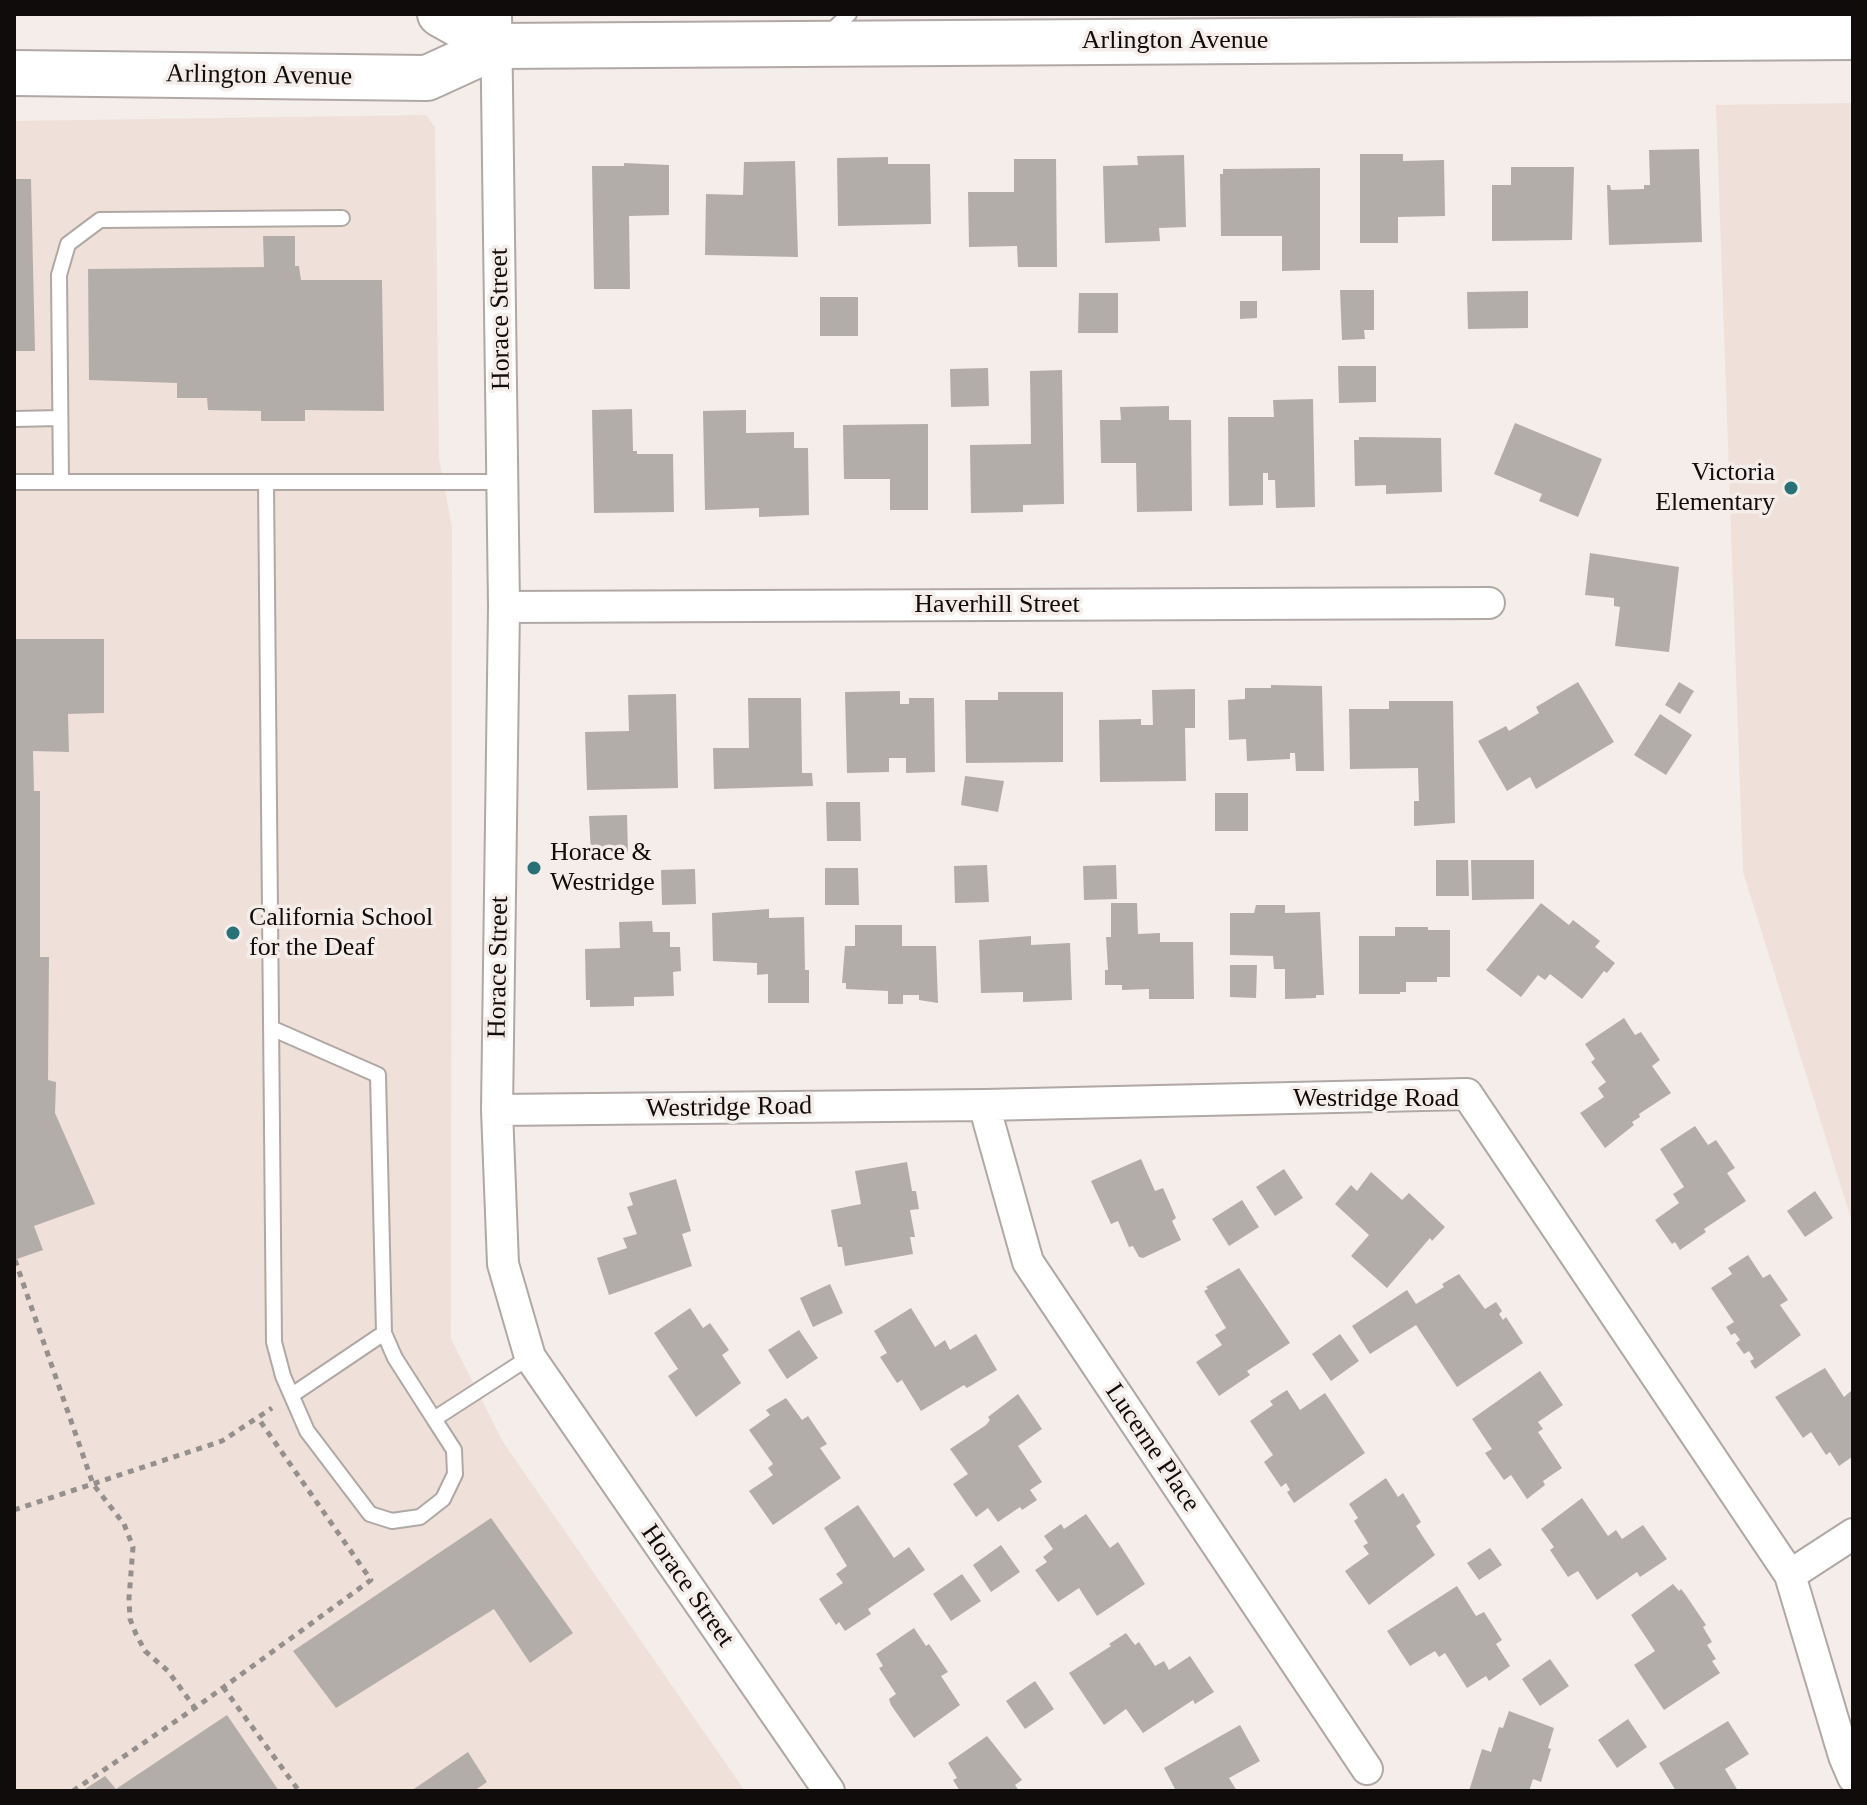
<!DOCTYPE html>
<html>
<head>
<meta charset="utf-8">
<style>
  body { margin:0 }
  #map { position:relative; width:1867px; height:1805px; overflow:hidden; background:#f4ede9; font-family:Georgia,serif }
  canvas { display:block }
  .frame { position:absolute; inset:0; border:16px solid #0f0c0b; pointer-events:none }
</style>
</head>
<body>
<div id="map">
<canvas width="1867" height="1805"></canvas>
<div class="frame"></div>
</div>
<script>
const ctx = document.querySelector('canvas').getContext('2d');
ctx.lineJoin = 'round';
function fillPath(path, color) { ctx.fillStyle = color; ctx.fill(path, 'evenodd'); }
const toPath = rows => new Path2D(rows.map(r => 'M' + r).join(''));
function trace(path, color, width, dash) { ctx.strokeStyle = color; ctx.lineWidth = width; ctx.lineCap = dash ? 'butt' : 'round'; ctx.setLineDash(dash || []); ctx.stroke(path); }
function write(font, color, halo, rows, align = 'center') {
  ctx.font = font + ' Georgia,serif'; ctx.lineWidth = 7; ctx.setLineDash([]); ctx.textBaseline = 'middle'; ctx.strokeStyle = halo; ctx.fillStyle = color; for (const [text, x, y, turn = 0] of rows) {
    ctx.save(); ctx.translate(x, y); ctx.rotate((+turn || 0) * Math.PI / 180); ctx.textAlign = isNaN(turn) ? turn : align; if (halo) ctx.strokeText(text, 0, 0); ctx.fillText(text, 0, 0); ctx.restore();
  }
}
fillPath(toPath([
  [1853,103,1853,1225,1743,872,1716,105],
  [426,115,435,127,439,459,452,527,451,1339,503,1442,745,1791,14,1791,14,121]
]), '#efe1d9');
fillPath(toPath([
  [1699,149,1702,242,1609,245,1607,185,1610,185,1611,190,1644,189,1644,185,1650,185,1649,150],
  [1360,154,1403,154,1403,161,1444,160,1445,216,1398,217,1398,243,1360,243],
  [1184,155,1186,227,1159,228,1160,241,1105,243,1103,166,1138,165,1137,156],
  [888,157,888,164,930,164,931,224,838,226,837,158],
  [1014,159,1056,159,1057,267,1018,267,1017,246,969,247,968,192,1014,192],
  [795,161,798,257,705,255,706,194,743,195,744,162],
  [624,163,669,165,669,215,629,216,630,289,594,289,592,166,624,166],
  [1511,167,1574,167,1572,240,1492,241,1492,185,1511,185],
  [1320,168,1320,270,1282,271,1282,236,1221,236,1220,174,1223,174,1223,169],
  [14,179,31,179,35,351,14,351],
  [263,236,295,236,295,266,299,266,301,280,382,280,384,411,305,410,305,421,261,421,261,411,208,410,207,398,177,398,177,383,89,380,88,269,264,267],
  [1340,290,1374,290,1374,330,1364,330,1365,339,1342,340],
  [1528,291,1528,328,1468,329,1467,292],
  [1079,293,1118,293,1118,333,1078,333],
  [820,297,858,297,858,336,820,336],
  [1240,301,1257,301,1257,318,1240,319],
  [1338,366,1376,366,1376,402,1339,403],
  [988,368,989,406,951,407,950,369],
  [1062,370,1064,504,1023,505,1023,512,971,513,970,445,1031,444,1030,371],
  [1313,399,1315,507,1276,508,1275,480,1268,480,1268,473,1263,473,1263,505,1229,506,1228,417,1274,417,1273,400],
  [1169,406,1169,420,1191,420,1192,511,1137,512,1136,463,1101,463,1100,420,1121,420,1120,407],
  [632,409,633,451,637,451,637,454,673,454,674,512,594,513,592,410],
  [746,410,746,433,794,432,794,448,808,448,809,515,759,517,759,508,705,510,703,411],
  [1515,423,1602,459,1578,517,1539,501,1542,494,1494,474],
  [928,424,928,510,890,510,890,479,844,479,843,425],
  [1359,437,1441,438,1442,492,1386,494,1386,485,1355,486,1354,440,1359,440],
  [1590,553,1679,567,1669,652,1615,646,1620,607,1614,606,1614,598,1585,595],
  [14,639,104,639,104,713,68,714,69,752,33,751,34,791,40,791,40,957,49,957,48,1080,56,1082,55,1113,95,1204,34,1226,43,1250,14,1260],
  [1578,682,1614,742,1536,789,1530,777,1507,791,1478,741,1506,726,1509,731,1539,713,1536,707],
  [1679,682,1694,691,1680,714,1665,705],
  [1271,685,1322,686,1324,771,1296,771,1295,753,1290,753,1290,759,1247,761,1246,739,1229,740,1228,700,1245,699,1245,688,1271,688],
  [1195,689,1195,728,1185,728,1186,781,1100,782,1099,720,1141,719,1141,725,1153,725,1152,690],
  [900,691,900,704,909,704,909,698,934,698,935,772,906,773,906,758,889,758,889,772,847,773,845,692],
  [998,692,1063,692,1063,762,966,763,965,700,998,700],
  [676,694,678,788,587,790,585,732,629,731,628,695],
  [748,698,801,698,802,773,812,773,813,786,714,789,713,748,749,748],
  [1389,701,1453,701,1455,823,1414,826,1414,801,1419,801,1418,768,1350,769,1349,709,1389,709],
  [1660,714,1692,735,1666,775,1634,755],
  [965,776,1004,781,998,812,961,805],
  [1215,793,1248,793,1248,831,1215,831],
  [826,802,860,802,861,841,827,841],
  [627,815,628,852,591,853,589,816],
  [1436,860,1468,860,1469,896,1436,896],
  [1471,860,1534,860,1534,899,1472,900],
  [987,865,989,902,955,903,954,866],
  [1116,865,1117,899,1084,900,1083,866],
  [825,868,858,868,859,905,825,905],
  [695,869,696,904,662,905,661,870],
  [1111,903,1137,903,1138,934,1160,933,1160,942,1193,942,1194,999,1149,999,1149,989,1122,990,1122,985,1105,985,1105,970,1108,970,1106,937,1111,937],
  [1541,903,1569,925,1573,920,1600,941,1595,947,1615,963,1607,973,1604,971,1582,999,1550,974,1545,980,1538,975,1521,997,1486,970],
  [1256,905,1285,905,1285,913,1320,912,1324,995,1316,995,1316,998,1285,999,1285,969,1274,969,1273,956,1230,955,1230,913,1254,913],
  [769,909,769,918,804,917,805,970,809,970,809,1003,768,1003,768,974,757,975,757,963,713,961,712,913],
  [652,921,653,932,670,932,670,947,680,947,681,971,673,972,674,996,634,997,634,1006,590,1007,590,1000,586,1000,585,949,620,948,619,922],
  [855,925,902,925,902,946,936,946,938,1003,919,1000,919,995,903,995,903,1004,888,1004,888,991,846,989,846,983,842,983,845,946,855,946],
  [1395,927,1428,927,1428,930,1450,930,1450,977,1437,977,1437,982,1406,982,1406,992,1400,992,1400,994,1359,994,1359,936,1395,936],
  [1031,936,1031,945,1070,943,1072,1000,1023,1002,1023,992,981,993,979,940],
  [1230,965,1257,965,1256,998,1230,997],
  [1624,1018,1635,1035,1641,1032,1660,1060,1652,1066,1671,1093,1639,1114,1640,1117,1632,1122,1634,1125,1605,1148,1580,1113,1604,1097,1598,1088,1606,1082,1591,1062,1595,1059,1585,1044],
  [1695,1126,1708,1145,1716,1140,1735,1168,1727,1173,1746,1201,1704,1229,1706,1232,1680,1250,1675,1242,1672,1244,1655,1220,1679,1203,1673,1194,1684,1187,1660,1149],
  [1141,1159,1155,1191,1163,1188,1176,1218,1172,1221,1181,1240,1143,1258,1139,1257,1133,1246,1129,1247,1118,1221,1111,1224,1091,1181],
  [907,1162,912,1191,916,1191,919,1209,910,1210,915,1237,910,1237,913,1254,845,1266,842,1247,838,1247,831,1210,861,1204,855,1171],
  [1284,1169,1303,1198,1275,1216,1256,1187],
  [1371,1172,1402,1200,1409,1193,1445,1227,1432,1241,1430,1238,1387,1288,1351,1256,1369,1235,1335,1204,1351,1185,1357,1191],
  [676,1179,691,1231,682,1234,692,1266,609,1295,597,1258,627,1248,623,1238,637,1234,627,1207,633,1205,629,1193],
  [1815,1191,1833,1218,1805,1237,1787,1211],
  [1242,1200,1259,1227,1229,1246,1212,1219],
  [1748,1255,1763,1278,1770,1274,1788,1300,1780,1305,1801,1335,1755,1369,1750,1361,1754,1359,1749,1351,1744,1354,1736,1343,1740,1340,1735,1333,1731,1335,1726,1327,1734,1322,1711,1288,1732,1274,1728,1268],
  [1239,1268,1290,1343,1247,1371,1250,1375,1219,1396,1196,1362,1222,1345,1215,1335,1226,1328,1204,1291,1208,1289,1206,1287],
  [1459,1274,1485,1309,1496,1302,1502,1311,1499,1314,1503,1320,1506,1317,1523,1343,1457,1387,1416,1325,1370,1354,1352,1326,1407,1290,1416,1304,1444,1287,1442,1284],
  [830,1284,843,1313,813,1327,800,1298],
  [690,1308,703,1328,710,1323,729,1350,722,1355,741,1383,696,1417,668,1376,678,1369,654,1333],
  [911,1308,935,1347,945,1340,950,1350,976,1334,997,1370,967,1388,964,1385,921,1411,902,1380,897,1383,880,1357,887,1353,874,1331],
  [799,1330,818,1358,787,1379,768,1350],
  [1340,1334,1359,1361,1331,1381,1312,1354],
  [1825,1368,1844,1397,1851,1391,1853,1394,1852,1457,1839,1466,1830,1452,1826,1455,1811,1432,1803,1438,1775,1397],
  [1540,1371,1563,1405,1538,1422,1543,1429,1538,1432,1562,1468,1543,1481,1545,1485,1527,1499,1511,1475,1504,1480,1485,1453,1492,1449,1472,1419],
  [1287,1390,1300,1410,1325,1393,1365,1453,1294,1503,1287,1492,1290,1490,1286,1483,1281,1487,1264,1462,1273,1455,1250,1421,1273,1405,1270,1401],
  [1018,1394,1042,1429,1018,1446,1042,1482,1030,1490,1037,1500,1022,1510,1020,1507,998,1522,988,1508,976,1517,953,1484,968,1474,950,1449,986,1425,990,1420,988,1417],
  [786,1398,802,1420,808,1416,827,1444,820,1448,841,1478,773,1525,749,1491,773,1475,768,1468,773,1464,749,1430,770,1415,766,1410],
  [1386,1478,1398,1497,1403,1493,1421,1522,1416,1526,1435,1555,1369,1605,1345,1571,1369,1554,1363,1546,1368,1543,1354,1521,1358,1518,1349,1504],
  [1582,1498,1608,1536,1616,1530,1622,1539,1643,1525,1667,1559,1640,1577,1637,1572,1597,1600,1578,1571,1568,1577,1550,1550,1554,1547,1541,1529],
  [858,1505,894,1558,909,1547,925,1570,868,1609,871,1614,845,1631,839,1622,836,1625,819,1599,843,1583,836,1574,847,1566,824,1528],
  [1086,1514,1110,1548,1118,1542,1145,1584,1097,1616,1079,1588,1058,1602,1035,1570,1047,1562,1043,1557,1053,1549,1044,1536,1061,1524,1064,1529],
  [491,1518,573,1633,530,1663,494,1609,336,1708,293,1651],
  [1001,1545,1020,1572,991,1592,973,1565],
  [1490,1548,1502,1565,1479,1580,1467,1563],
  [962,1574,981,1601,951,1621,933,1594],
  [1673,1584,1679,1591,1681,1589,1685,1594,1706,1625,1703,1627,1712,1642,1707,1645,1716,1659,1712,1661,1720,1673,1664,1710,1634,1665,1655,1651,1631,1615],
  [1457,1586,1476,1616,1484,1612,1502,1640,1496,1644,1510,1666,1489,1681,1486,1676,1467,1688,1445,1653,1439,1657,1435,1651,1410,1666,1387,1631],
  [914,1628,926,1646,929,1644,948,1672,941,1676,960,1705,914,1738,891,1705,889,1699,896,1694,879,1668,883,1666,876,1654],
  [1126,1633,1135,1645,1139,1642,1155,1666,1164,1661,1169,1670,1190,1656,1214,1692,1195,1704,1193,1700,1143,1733,1126,1709,1104,1725,1069,1673,1111,1646,1109,1644],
  [1550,1659,1569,1686,1540,1706,1522,1679],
  [1035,1681,1054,1709,1025,1729,1006,1701],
  [1509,1711,1554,1728,1548,1748,1551,1749,1541,1782,1533,1779,1529,1791,1469,1791,1482,1749,1491,1752,1499,1727,1503,1728],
  [227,1715,279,1791,82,1791,105,1776,116,1789],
  [1628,1719,1647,1747,1617,1768,1598,1740],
  [1728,1721,1749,1754,1725,1769,1738,1791,1676,1791,1659,1763],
  [1240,1725,1260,1761,1229,1778,1237,1791,1176,1791,1164,1768],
  [987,1736,1022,1780,1015,1785,1019,1791,960,1791,953,1780,957,1778,948,1763],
  [468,1752,487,1782,474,1791,411,1791]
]), '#b3ada9');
const lane = toPath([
  [829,33,849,14],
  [14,419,60,418],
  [14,482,503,482],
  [61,482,59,275,68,244,100,220,342,218],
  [266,482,274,1342,283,1376,307,1431,370,1514,392,1521,420,1517,443,1499,455,1474,454,1450,434,1419,530,1357],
  [271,1028,378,1075,384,1333,395,1358,434,1419],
  [292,1395,384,1333]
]);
const street = toPath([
  [496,14,504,607,497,1110,503,1264,530,1357,829,1791],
  [504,607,1489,603],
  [984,1105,1028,1262,1367,1769],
  [497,1110,984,1105,1467,1094,1790,1575,1844,1756,1853,1777],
  [1790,1575,1853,1534]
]);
const primary = toPath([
  [440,14,497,46],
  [14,73,427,78,497,46,1853,37]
]);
trace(lane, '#afa8a5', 18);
trace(street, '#afa8a5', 34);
trace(primary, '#afa8a5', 48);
trace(toPath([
  [15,1260,93,1484,124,1524,133,1547,129,1598,130,1619,136,1634,145,1651,168,1671,195,1708],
  [14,1510,222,1441,272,1408],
  [223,1687,299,1791],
  [73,1791,195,1708,371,1580,258,1418]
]), '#95908d', 5, [6, 6]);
trace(lane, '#fff', 14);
trace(street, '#fff', 30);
trace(primary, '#fff', 44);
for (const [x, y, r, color] of [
  [1791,488,8,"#277177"],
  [534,868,8,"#277177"],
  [233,933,8,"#277177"]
]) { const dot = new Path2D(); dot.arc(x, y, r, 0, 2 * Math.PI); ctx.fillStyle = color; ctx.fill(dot); trace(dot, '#f4ede9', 3); }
write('26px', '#0f0c0b', '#f4ede9', [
  ["Arlington Avenue",1175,41],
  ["Arlington Avenue",259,76,1],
  ["Horace Street",501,319,-91],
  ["Haverhill Street",997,605],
  ["Horace Street",499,967,-89],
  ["Westridge Road",1376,1099],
  ["Westridge Road",729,1108,-1],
  ["Lucerne Place",1152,1448,56],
  ["Horace Street",687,1586,55]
]);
write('26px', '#0f0c0b', '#f4ede9', [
  ["Victoria",1775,473,"right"],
  ["Elementary",1775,503,"right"],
  ["Horace &",550,853],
  ["Westridge",550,883],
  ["California School",249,918],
  ["for the Deaf",249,948]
], 'left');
</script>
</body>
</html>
